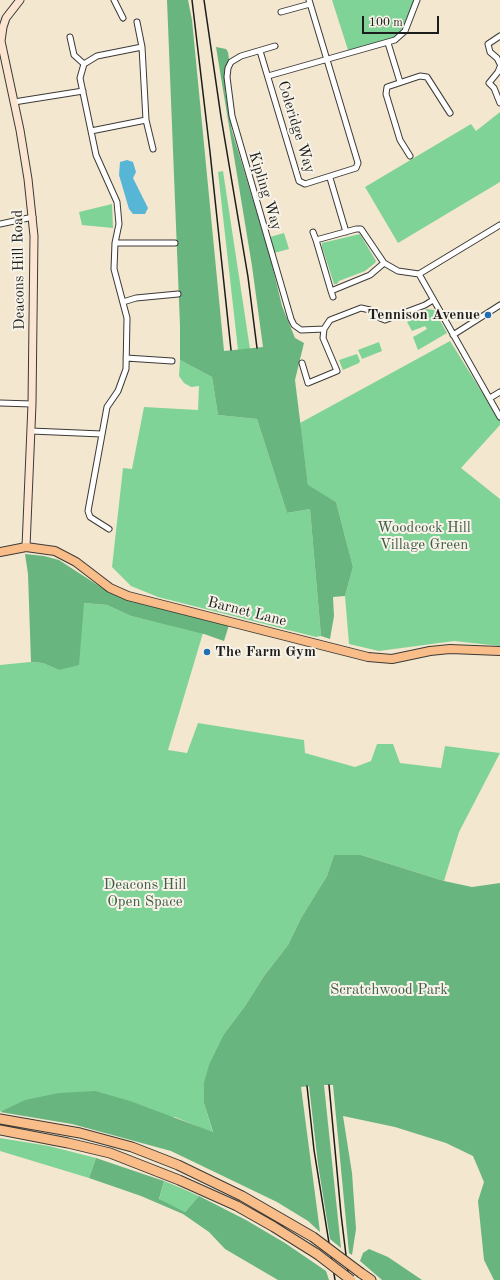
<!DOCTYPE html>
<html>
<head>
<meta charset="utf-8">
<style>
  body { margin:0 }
  #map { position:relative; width:500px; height:1280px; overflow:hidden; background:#f3e7d0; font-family:"Old Standard TT",serif }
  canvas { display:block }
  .scale { position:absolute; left:362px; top:16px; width:77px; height:18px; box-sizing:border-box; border:2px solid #1c1c1c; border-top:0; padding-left:5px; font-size:12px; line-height:14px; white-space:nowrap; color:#1c1c1c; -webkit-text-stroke:3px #f7f3e8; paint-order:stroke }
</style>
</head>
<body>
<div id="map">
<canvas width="500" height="1280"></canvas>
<div class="scale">100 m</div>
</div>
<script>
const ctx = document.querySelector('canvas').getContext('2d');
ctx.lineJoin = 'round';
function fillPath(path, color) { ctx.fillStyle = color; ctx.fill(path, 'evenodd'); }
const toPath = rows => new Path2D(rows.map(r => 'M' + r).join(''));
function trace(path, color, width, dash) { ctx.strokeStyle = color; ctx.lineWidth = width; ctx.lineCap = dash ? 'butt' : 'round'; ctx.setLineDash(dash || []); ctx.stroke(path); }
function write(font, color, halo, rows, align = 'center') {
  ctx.font = font + ' "Old Standard TT",serif'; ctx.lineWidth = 4; ctx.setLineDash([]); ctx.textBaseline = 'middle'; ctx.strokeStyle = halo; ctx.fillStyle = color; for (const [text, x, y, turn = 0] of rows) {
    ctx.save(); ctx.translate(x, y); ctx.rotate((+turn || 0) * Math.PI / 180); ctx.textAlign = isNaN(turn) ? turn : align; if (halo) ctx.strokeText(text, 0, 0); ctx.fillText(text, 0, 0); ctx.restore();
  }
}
fillPath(toPath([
  [332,0,414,0,406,24,396,36,388,40,348,50],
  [500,112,500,182,398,243,365,187,471,124,476,131],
  [223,171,250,349,238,350,218,172],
  [112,204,113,228,82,225,79,212],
  [284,233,289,249,274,253,270,237],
  [360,234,376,261,375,263,365,271,339,281,337,284,334,284,322,247,322,243],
  [427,309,434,310,447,333,418,350,413,337,427,329,425,326,412,331,407,322,420,316,418,312],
  [450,341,500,421,500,425,461,468,500,499,500,646,454,641,379,651,349,644,345,596,353,567,336,502,308,486,300,423],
  [379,342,382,351,362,359,358,350],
  [357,354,360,361,359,363,343,370,339,360],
  [180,360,212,377,218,415,257,419,287,513,310,509,321,636,316,637,158,597,131,586,112,567,123,468,132,469,144,407,198,410,199,386,191,387,184,383,179,376],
  [84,603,107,605,131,616,203,633,168,750,187,753,198,723,304,740,305,753,355,767,371,761,377,744,393,744,400,763,441,768,445,746,500,753,459,832,444,881,361,855,334,855,327,876,301,918,288,945,264,976,245,1006,224,1034,204,1103,213,1133,175,1117,0,1111,0,665,30,662,43,663,59,670],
  [0,1138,49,1146,96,1158,89,1178,0,1151],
  [164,1181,181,1188,199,1196,185,1212,159,1200]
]), '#80d396');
fillPath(toPath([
  [167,0,188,0,192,20,224,351,263,347,252,266,216,47,226,49,228,52,229,59,225,76,225,90,232,131,270,256,282,306,295,338,304,343,295,380,308,485,336,502,353,567,345,596,333,597,334,616,330,639,321,636,310,509,287,513,257,419,218,415,212,377,180,360,180,326],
  [25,554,44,556,59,560,102,588,124,599,229,625,224,641,204,634,131,616,107,605,84,603,79,665,59,670,43,663,31,662,28,574],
  [334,855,361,855,444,881,472,887,500,883,500,1280,494,1280,484,1260,478,1201,484,1182,473,1156,446,1143,395,1127,343,1116,352,1173,356,1229,352,1255,349,1253,333,1085,324,1085,341,1248,330,1239,318,1164,309,1086,301,1087,320,1232,308,1221,277,1202,171,1151,72,1124,0,1112,25,1100,59,1093,95,1091,130,1101,213,1132,204,1103,204,1083,209,1065,224,1034,245,1006,264,976,288,945,301,918,327,876],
  [96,1158,164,1181,159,1199,185,1212,199,1196,246,1220,285,1243,326,1271,329,1280,278,1280,225,1249,209,1232,183,1214,141,1196,89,1178],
  [369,1249,388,1257,422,1280,382,1280,360,1261,363,1253]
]), '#68b57f');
fillPath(toPath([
  [127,160,133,162,136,172,133,178,148,208,145,214,133,214,129,209,119,175,120,162]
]), '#57b6d5');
const street = toPath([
  [114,0,123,18],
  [281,12,310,4],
  [137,22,142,47],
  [500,36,488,44,490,52,497,58,500,64],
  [70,37,74,55,84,64,80,78,96,155,117,202,119,224,115,243,114,269,127,318,126,369,118,391,107,407,88,511,90,517,109,529],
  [388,43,400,82],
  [275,46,241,56,231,62,228,68,227,77,232,116,291,319,294,325,301,330,324,329],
  [260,51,299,181,305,184,356,168,358,163,309,0],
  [84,64,97,56,142,47,146,120,91,131],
  [500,67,498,72,489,83,494,88,500,103],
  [268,76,395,40,405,31,417,0],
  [14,102,83,91],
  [146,120,153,149],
  [410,156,400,140,386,94,387,87,420,76,427,77,450,113],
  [330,178,346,232],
  [0,224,33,217],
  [313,232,316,240],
  [115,243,175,243],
  [384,263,370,275,331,291,316,240,356,229,361,229,384,263,398,271,419,274],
  [419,274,500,417],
  [419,274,500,225],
  [331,291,333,297],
  [123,302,136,298,178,294],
  [453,335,500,305],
  [126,358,172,361],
  [302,363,308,383,337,371,323,338,324,329,330,320,361,308,370,310,380,318,385,320,425,305,433,300],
  [490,398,500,392],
  [0,403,32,404],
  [31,431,102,434]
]);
const secondary = toPath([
  [20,0,6,18,3,27,1,41,20,130,28,179,34,236,32,404,26,547]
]);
const primary = toPath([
  [0,552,26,547,55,551,76,562,110,588,128,596,368,657,392,659,430,651,450,649,500,651]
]);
const highway = toPath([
  [0,1119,80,1133,132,1147,178,1165,242,1196,313,1237],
  [0,1130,68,1143,110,1153,179,1180,237,1206,274,1227,317,1254],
  [361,1273,371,1280]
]);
trace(street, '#3c3a37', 7);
trace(secondary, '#3c3a37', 9);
trace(primary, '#3c3a37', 10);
trace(highway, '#3c3a37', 11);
trace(street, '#fff', 5);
trace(secondary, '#fce5d0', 7);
trace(primary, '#f8bd89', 8);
trace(highway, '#f8bd89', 9);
trace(toPath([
  [192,0,210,152,231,350],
  [204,0,221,117,248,277,257,348],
  [329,1085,341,1214,349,1280],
  [307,1086,314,1150,335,1280]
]), '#1c1c1c', 1.5);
const highwayBridge = toPath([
  [313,1237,361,1273],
  [317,1254,351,1280]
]);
trace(highwayBridge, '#3c3a37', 11, []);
trace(highwayBridge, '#f8bd89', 9);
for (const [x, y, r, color] of [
  [488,315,4,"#1f6fb2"],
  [207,652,4,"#1f6fb2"]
]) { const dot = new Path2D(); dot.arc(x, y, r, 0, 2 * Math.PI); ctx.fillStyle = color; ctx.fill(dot); trace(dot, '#f7f3e8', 1.5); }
write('15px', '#1c1c1c', '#f7f3e8', [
  ["Coleridge Way",296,127,73],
  ["Kipling Way",265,191,73],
  ["Deacons Hill Road",19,270,-91],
  ["Barnet Lane",247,612,14]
]);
write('bold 15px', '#1c1c1c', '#f7f3e8', [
  ["Tennison Avenue",480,315],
  ["The Farm Gym",215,652,"left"]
], 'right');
write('15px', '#3f5c47', '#f7f3e8', [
  ["Woodcock Hill",424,528],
  ["Village Green",424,545],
  ["Deacons Hill",145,885],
  ["Open Space",145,902],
  ["Scratchwood Park",389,990]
]);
</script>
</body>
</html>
